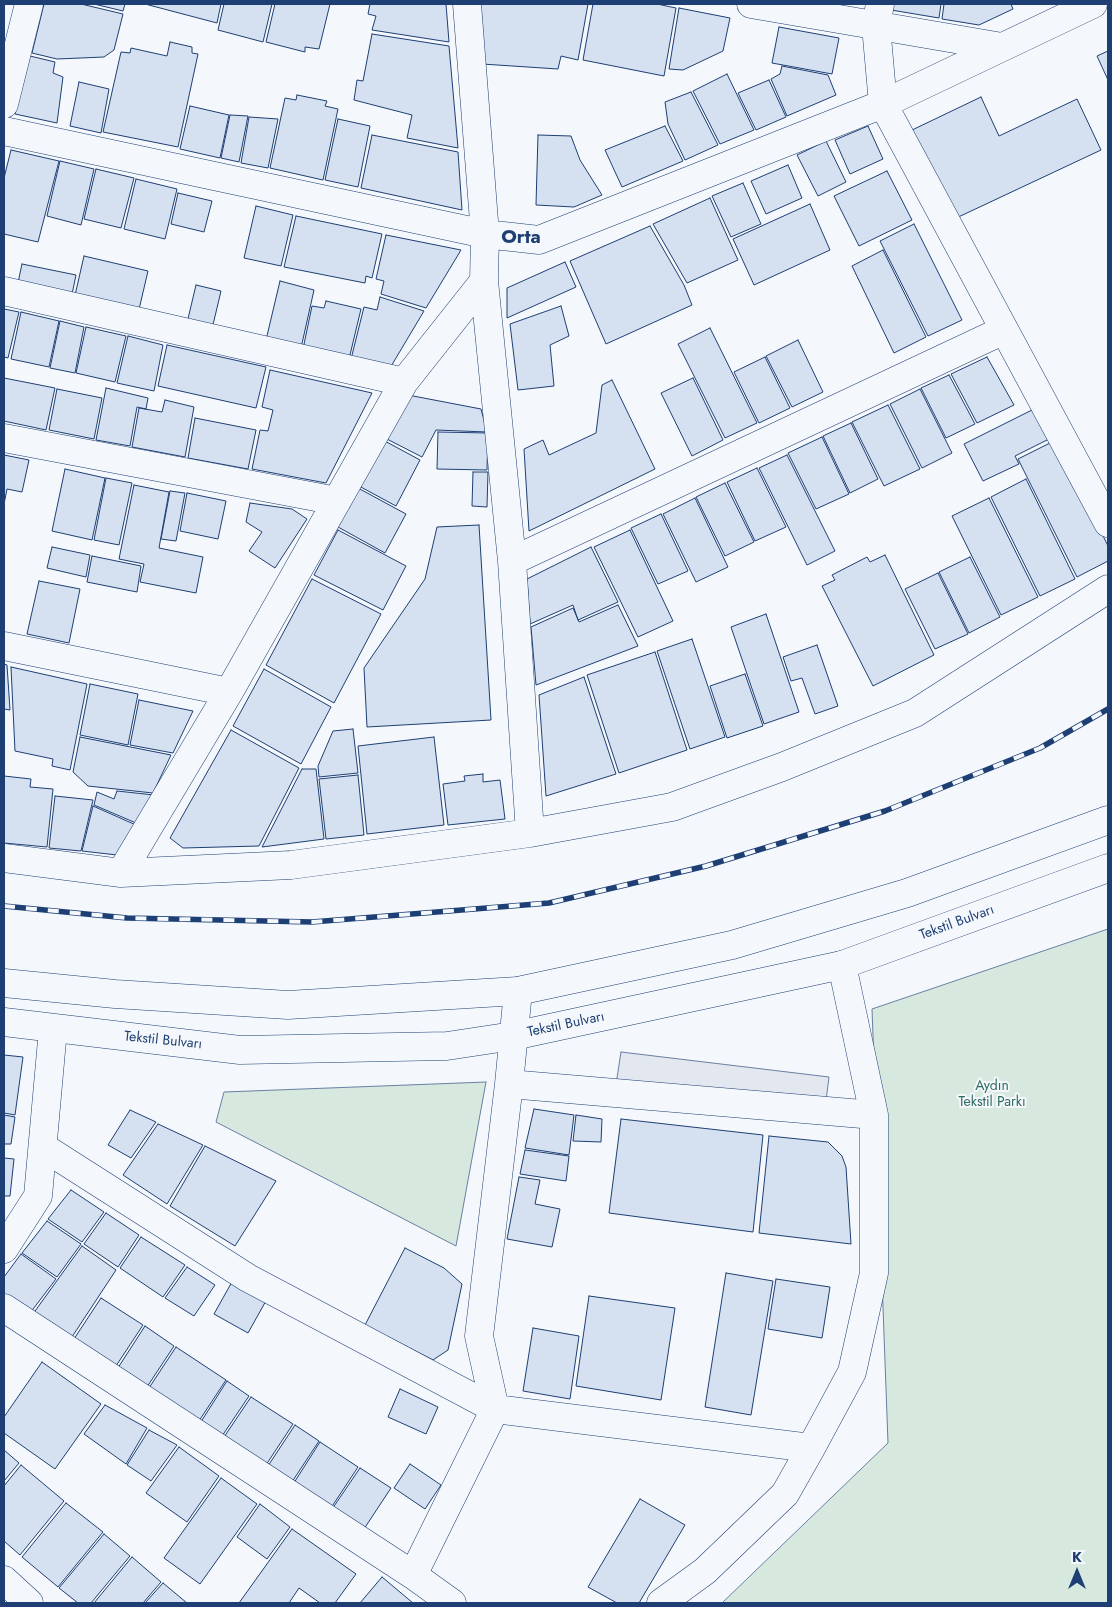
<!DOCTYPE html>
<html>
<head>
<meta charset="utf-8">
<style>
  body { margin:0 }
  #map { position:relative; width:1112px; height:1607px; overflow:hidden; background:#f4f7fb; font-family:Jost,sans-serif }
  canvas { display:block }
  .frame { position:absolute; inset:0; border:5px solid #1d3f73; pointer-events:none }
  .north { position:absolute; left:1052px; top:1547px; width:50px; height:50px; -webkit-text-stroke:4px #f4f7fb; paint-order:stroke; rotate:0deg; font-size:14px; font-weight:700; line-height:20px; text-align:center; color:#1d3f73 }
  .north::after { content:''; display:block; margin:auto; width:18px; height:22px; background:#1d3f73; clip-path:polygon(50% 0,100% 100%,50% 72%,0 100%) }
</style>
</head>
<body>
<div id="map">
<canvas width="1112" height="1607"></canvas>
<div class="frame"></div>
<div class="north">K</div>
</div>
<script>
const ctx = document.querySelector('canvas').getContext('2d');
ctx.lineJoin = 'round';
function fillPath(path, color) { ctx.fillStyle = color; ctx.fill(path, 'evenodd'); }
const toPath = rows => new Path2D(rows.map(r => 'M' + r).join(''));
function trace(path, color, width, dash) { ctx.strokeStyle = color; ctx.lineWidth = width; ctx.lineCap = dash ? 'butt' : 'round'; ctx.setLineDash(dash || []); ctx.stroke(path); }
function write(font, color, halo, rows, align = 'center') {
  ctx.font = font + ' Jost,sans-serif'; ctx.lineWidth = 4; ctx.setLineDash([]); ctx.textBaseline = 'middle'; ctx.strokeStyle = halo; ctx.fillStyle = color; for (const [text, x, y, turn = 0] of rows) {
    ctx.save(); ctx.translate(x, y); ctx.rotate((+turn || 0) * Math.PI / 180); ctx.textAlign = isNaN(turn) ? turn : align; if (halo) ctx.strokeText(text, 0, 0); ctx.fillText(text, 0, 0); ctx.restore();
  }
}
const green = toPath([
  [1108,929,1108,1603,722,1603,888,1443,872,1009,1108,929],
  [486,1082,456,1246,216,1122,224,1092,486,1082]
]);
fillPath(green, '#d7e8df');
trace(green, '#687fa3', 1);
const parking = toPath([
  [621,1052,829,1077,824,1117,615,1091,621,1052]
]);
fillPath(parking, '#e3e8f0');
trace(parking, '#687fa3', 1);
const building = toPath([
  [44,4,81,4,123,14,114,50,104,57,57,59,32,53,44,4],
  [94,4,125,4,123,11,94,4],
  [145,4,221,4,217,23,145,4],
  [224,4,272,4,263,42,218,30,224,4],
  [275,4,330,4,319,49,305,47,305,52,266,42,275,4],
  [370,4,446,4,449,42,372,30,376,16,368,14,370,4],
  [480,4,588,4,578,60,561,56,558,69,482,64,480,4],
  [593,4,657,4,676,8,664,76,583,60,593,4],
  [886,4,941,4,939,18,885,9,886,4],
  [944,4,1011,4,1013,9,979,25,942,19,944,4],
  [679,8,730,18,723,51,683,70,669,69,679,8],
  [779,27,839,38,832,74,772,63,779,27],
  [372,34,449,46,458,148,407,138,412,115,354,100,357,80,363,81,372,34],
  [170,42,192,47,192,53,198,54,178,147,103,132,121,52,130,53,131,48,167,56,170,42],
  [1108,51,1108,80,1097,56,1108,51],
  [30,56,55,62,53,73,63,77,57,123,15,114,30,56],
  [782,66,828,75,836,95,787,116,771,79,780,74,782,66],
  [727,74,754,130,720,144,693,91,727,74],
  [769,80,786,117,756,130,738,93,769,80],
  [79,82,109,89,101,133,70,126,79,82],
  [691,92,718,145,685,160,668,124,665,102,691,92],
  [297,95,327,101,325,106,338,109,323,180,270,168,285,98,296,100,297,95],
  [981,97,999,136,1077,99,1101,150,952,220,910,131,981,97],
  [190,106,229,115,220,158,180,149,190,106],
  [230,115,248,116,239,162,221,158,230,115],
  [249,117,278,119,268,168,241,163,249,117],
  [338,119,370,126,358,187,325,180,338,119],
  [665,126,683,161,622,187,605,150,665,126],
  [868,126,883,159,850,174,835,140,868,126],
  [372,135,458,152,462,210,361,188,372,135],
  [538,135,571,136,580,160,602,195,574,207,536,205,538,135],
  [826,141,846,182,818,196,797,155,826,141],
  [11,150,59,161,38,242,4,234,4,178,11,150],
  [60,161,94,169,81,225,47,216,60,161],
  [788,165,802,198,766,214,751,181,788,165],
  [96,169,134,178,121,228,84,219,96,169],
  [887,171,912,220,859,246,834,196,887,171],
  [136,179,177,189,165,239,124,229,136,179],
  [743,183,761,224,731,237,712,196,743,183],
  [178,193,212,201,204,232,171,224,178,193],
  [710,198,738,260,687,283,653,224,710,198],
  [810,204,830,250,754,285,733,239,810,204],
  [256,206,293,215,281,266,244,258,256,206],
  [296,216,382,234,372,278,366,276,365,283,284,267,296,216],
  [914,224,962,320,928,336,880,241,914,224],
  [650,226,684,285,692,305,606,344,570,261,650,226],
  [386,235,461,250,426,308,381,294,384,281,376,279,386,235],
  [883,250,926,337,894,353,852,266,883,250],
  [84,256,148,271,137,318,73,304,84,256],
  [565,262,576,287,507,318,507,288,565,262],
  [22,264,76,275,70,304,16,292,22,264],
  [280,281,314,290,301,348,266,340,280,281],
  [196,285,221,291,212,329,187,323,196,285],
  [380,297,424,311,390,368,351,359,364,307,377,310,380,297],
  [326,301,361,309,349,359,303,349,312,306,324,308,326,301],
  [561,306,569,336,550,345,554,386,518,390,510,324,561,306],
  [4,309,19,312,8,358,4,357,4,309],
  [21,312,59,321,49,367,11,359,21,312],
  [60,321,84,327,75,373,50,368,60,321],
  [86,327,126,336,115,382,76,373,86,327],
  [710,328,757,423,725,438,678,344,710,328],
  [128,336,163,345,154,391,117,383,128,336],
  [798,340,823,392,792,407,766,356,798,340],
  [167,345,266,367,256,408,158,386,167,345],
  [765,357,790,408,759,423,734,372,765,357],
  [987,357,1014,405,977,423,951,374,987,357],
  [270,370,372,393,326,483,252,469,260,430,268,431,273,410,262,407,270,370],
  [949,375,975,424,946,438,921,388,949,375],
  [4,378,55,388,46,430,4,421,4,378],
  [693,378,723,440,692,456,661,393,693,378],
  [612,380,655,469,529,531,524,449,543,440,549,455,596,433,602,385,612,380],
  [106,388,148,398,146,409,137,407,130,446,96,440,106,388],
  [57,389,102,398,94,439,49,430,57,389],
  [920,389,952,453,922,468,890,404,920,389],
  [408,395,481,409,487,432,436,430,422,457,385,438,408,395],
  [165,400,194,407,185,457,132,447,139,408,162,412,165,400],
  [888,405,920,469,884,486,852,422,888,405],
  [1038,407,1053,437,1015,456,1019,464,983,481,964,444,1038,407],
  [195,418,256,430,248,469,188,458,195,418],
  [851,423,878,479,850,493,823,436,851,423],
  [438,432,488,433,487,470,437,469,438,432],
  [822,437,849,494,816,509,788,453,822,437],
  [383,440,420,460,396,506,359,486,383,440],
  [1056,440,1108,546,1108,561,1077,577,1018,459,1056,440],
  [4,455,29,460,22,492,7,489,4,504,4,455],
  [787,455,835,551,807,565,759,468,787,455],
  [757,468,786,527,755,541,727,482,757,468],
  [65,469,105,478,92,540,52,531,65,469],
  [473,472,488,472,487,507,472,506,473,472],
  [106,478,132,483,119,545,94,540,106,478],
  [1026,479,1075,579,1040,596,991,497,1026,479],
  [725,483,754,542,725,556,696,497,725,483],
  [134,485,169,492,159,548,203,557,196,593,140,582,144,564,119,559,134,485],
  [358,488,406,514,385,553,338,527,358,488],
  [170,491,185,493,176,541,161,539,170,491],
  [187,493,226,501,218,539,180,531,187,493],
  [695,498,728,567,696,582,663,514,695,498],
  [989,498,1038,597,1001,615,952,516,989,498],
  [250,503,292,509,307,519,275,568,249,551,262,532,246,522,250,503],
  [661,514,688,571,658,584,631,528,661,514],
  [479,525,491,720,367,727,364,668,425,579,437,527,479,525],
  [338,530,406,566,383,610,314,575,338,530],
  [630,530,673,621,638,637,594,547,630,530],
  [52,547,90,555,86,577,47,568,52,547],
  [591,547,618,602,578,620,573,605,530,624,527,579,591,547],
  [885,555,934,655,873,686,822,586,835,580,832,575,867,557,870,562,885,555],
  [92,556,141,566,137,592,87,582,92,556],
  [970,557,1000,617,969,633,939,572,970,557],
  [938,573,968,634,935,649,905,589,938,573],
  [312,579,381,614,334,703,266,665,312,579],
  [39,581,80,589,69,643,27,634,39,581],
  [618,605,638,646,536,685,531,627,573,608,579,622,618,605],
  [766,614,799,712,764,724,731,627,766,614],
  [692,639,725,737,690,749,657,651,692,639],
  [817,645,838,706,815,714,802,678,791,681,783,657,817,645],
  [655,652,687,750,619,773,587,675,655,652],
  [4,664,7,665,10,710,4,709,4,664],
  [11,667,87,684,70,770,52,766,53,759,15,751,11,667],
  [264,669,331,707,301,764,233,726,264,669],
  [745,674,763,726,727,738,710,686,745,674],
  [584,677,616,774,546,796,539,695,584,677],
  [90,684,138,694,128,745,80,735,90,684],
  [139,700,193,711,173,753,130,745,139,700],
  [353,729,358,773,319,777,318,766,333,731,353,729],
  [231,730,299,768,259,846,183,848,170,838,231,730],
  [80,737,171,755,153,793,88,786,73,772,80,737],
  [434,737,444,825,367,834,358,746,434,737],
  [302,769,316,769,324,839,262,847,302,769],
  [483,774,483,782,500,780,505,819,448,825,443,784,465,781,464,776,483,774],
  [358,775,364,835,326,839,319,779,358,775],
  [4,776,31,779,30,787,53,789,47,847,4,843,4,776],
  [117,791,154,795,136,823,94,805,97,792,114,799,117,791],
  [55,796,93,800,81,851,49,848,55,796],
  [93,806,136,825,117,855,82,851,93,806],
  [4,1055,23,1057,15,1115,4,1113,4,1055],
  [534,1109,574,1115,569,1155,525,1148,534,1109],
  [130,1110,156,1122,131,1158,108,1145,130,1110],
  [4,1115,15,1117,11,1144,4,1144,4,1115],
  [576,1115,602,1119,601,1142,573,1141,576,1115],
  [621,1119,763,1135,753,1232,609,1213,621,1119],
  [158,1124,203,1145,167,1204,123,1175,158,1124],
  [769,1136,828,1142,842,1156,846,1167,851,1244,759,1233,769,1136],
  [205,1146,276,1181,235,1246,170,1206,205,1146],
  [525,1150,569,1156,566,1181,520,1174,525,1150],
  [4,1158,14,1159,10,1196,4,1196,4,1158],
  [519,1177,540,1180,535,1204,560,1209,552,1247,507,1239,519,1177],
  [71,1190,104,1212,82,1242,48,1219,71,1190],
  [106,1213,139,1235,118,1267,84,1244,106,1213],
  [47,1221,81,1244,57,1277,22,1253,47,1221],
  [141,1237,185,1265,163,1297,120,1268,141,1237],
  [82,1246,116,1270,68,1343,30,1318,82,1246],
  [405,1248,444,1268,462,1284,448,1350,433,1360,365,1325,405,1248],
  [21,1254,56,1279,27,1317,4,1302,4,1277,21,1254],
  [187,1267,215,1285,194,1316,165,1298,187,1267],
  [726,1273,773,1281,751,1415,705,1407,726,1273],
  [776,1279,830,1287,822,1338,768,1329,776,1279],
  [233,1280,267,1299,248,1333,214,1314,233,1280],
  [589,1296,675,1308,661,1400,576,1386,589,1296],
  [101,1298,143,1325,112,1372,70,1345,101,1298],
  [145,1326,174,1346,143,1393,114,1374,145,1326],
  [533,1328,579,1336,570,1399,523,1391,533,1328],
  [176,1347,226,1380,195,1427,145,1394,176,1347],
  [42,1362,101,1404,55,1469,4,1433,4,1417,42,1362],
  [227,1381,249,1396,218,1442,197,1428,227,1381],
  [400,1389,438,1407,426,1434,388,1417,400,1389],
  [251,1397,293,1424,262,1471,220,1443,251,1397],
  [105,1405,147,1428,126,1464,84,1434,105,1405],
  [295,1425,319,1441,288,1488,264,1472,295,1425],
  [149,1430,177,1445,151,1481,127,1465,149,1430],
  [320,1442,358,1467,327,1514,290,1489,320,1442],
  [179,1447,219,1476,187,1522,146,1493,179,1447],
  [4,1450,19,1463,4,1481,4,1450],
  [410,1464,441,1485,425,1509,394,1488,410,1464],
  [21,1465,64,1501,20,1555,4,1541,4,1486,21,1465],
  [360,1468,391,1488,360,1535,328,1515,360,1468],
  [221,1478,257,1504,200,1584,164,1558,221,1478],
  [640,1499,685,1525,639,1603,617,1603,588,1587,640,1499],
  [66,1503,103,1532,58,1587,22,1557,66,1503],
  [260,1504,290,1527,267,1559,237,1537,260,1504],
  [292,1529,356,1574,335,1603,320,1603,299,1588,289,1603,239,1603,292,1529],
  [104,1534,130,1556,91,1603,78,1603,59,1588,104,1534],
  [132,1557,161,1582,143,1603,94,1603,132,1557],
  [382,1577,413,1603,360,1603,382,1577],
  [163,1583,187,1603,145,1603,163,1583]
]);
fillPath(building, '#d5e0f0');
trace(building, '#1d3f73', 1);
const minor = toPath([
  [467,4,485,234,484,281,512,561,530,833],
  [751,4,1002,47],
  [880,4,876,26,883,104,1108,523],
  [4,104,29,4],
  [4,131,485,234,539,240,883,104,1093,4],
  [4,291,404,382],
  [4,438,337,501],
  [512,561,1004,330],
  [4,646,229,692],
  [4,858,121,873,291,865,530,833,672,807,782,767,915,713,1108,589],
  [121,873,229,692,404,382,484,281],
  [509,1084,874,1115],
  [43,1147,248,1278,495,1409],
  [4,1249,38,1196,53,1029],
  [4,1308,413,1575,452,1603],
  [495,1409,479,1336,509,1084,518,991],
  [811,1448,852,1372,874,1273,874,1115,842,965],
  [413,1575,495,1409,811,1448,785,1494,705,1571,661,1603]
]);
const major = toPath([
  [4,983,115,994,288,1005,518,991,732,945,907,893,1108,820],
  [4,1022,240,1050,447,1046,513,1036,842,965,1108,868],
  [4,1580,29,1603]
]);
trace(minor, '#1d3f73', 29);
trace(major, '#1d3f73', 29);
trace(minor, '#f4f7fb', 28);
trace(major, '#f4f7fb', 28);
const rail = toPath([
  [4,906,127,918,312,922,549,903,706,866,885,811,1040,748,1108,709]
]);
trace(rail, '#1d3f73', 5.5);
trace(rail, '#f4f7fb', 4, [11]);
write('14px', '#1d3f73', '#f4f7fb', [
  ["Tekstil Bulvarı",957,923,-20],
  ["Tekstil Bulvarı",566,1025,-12],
  ["Tekstil Bulvarı",163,1041,6]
]);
write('14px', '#2c6c60', '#f4f7fb', [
  ["Aydın",992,1087],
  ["Tekstil Parkı",992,1103]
]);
write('bold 19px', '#1d3f73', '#f4f7fb', [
  ["Orta",521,238]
]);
</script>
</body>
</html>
